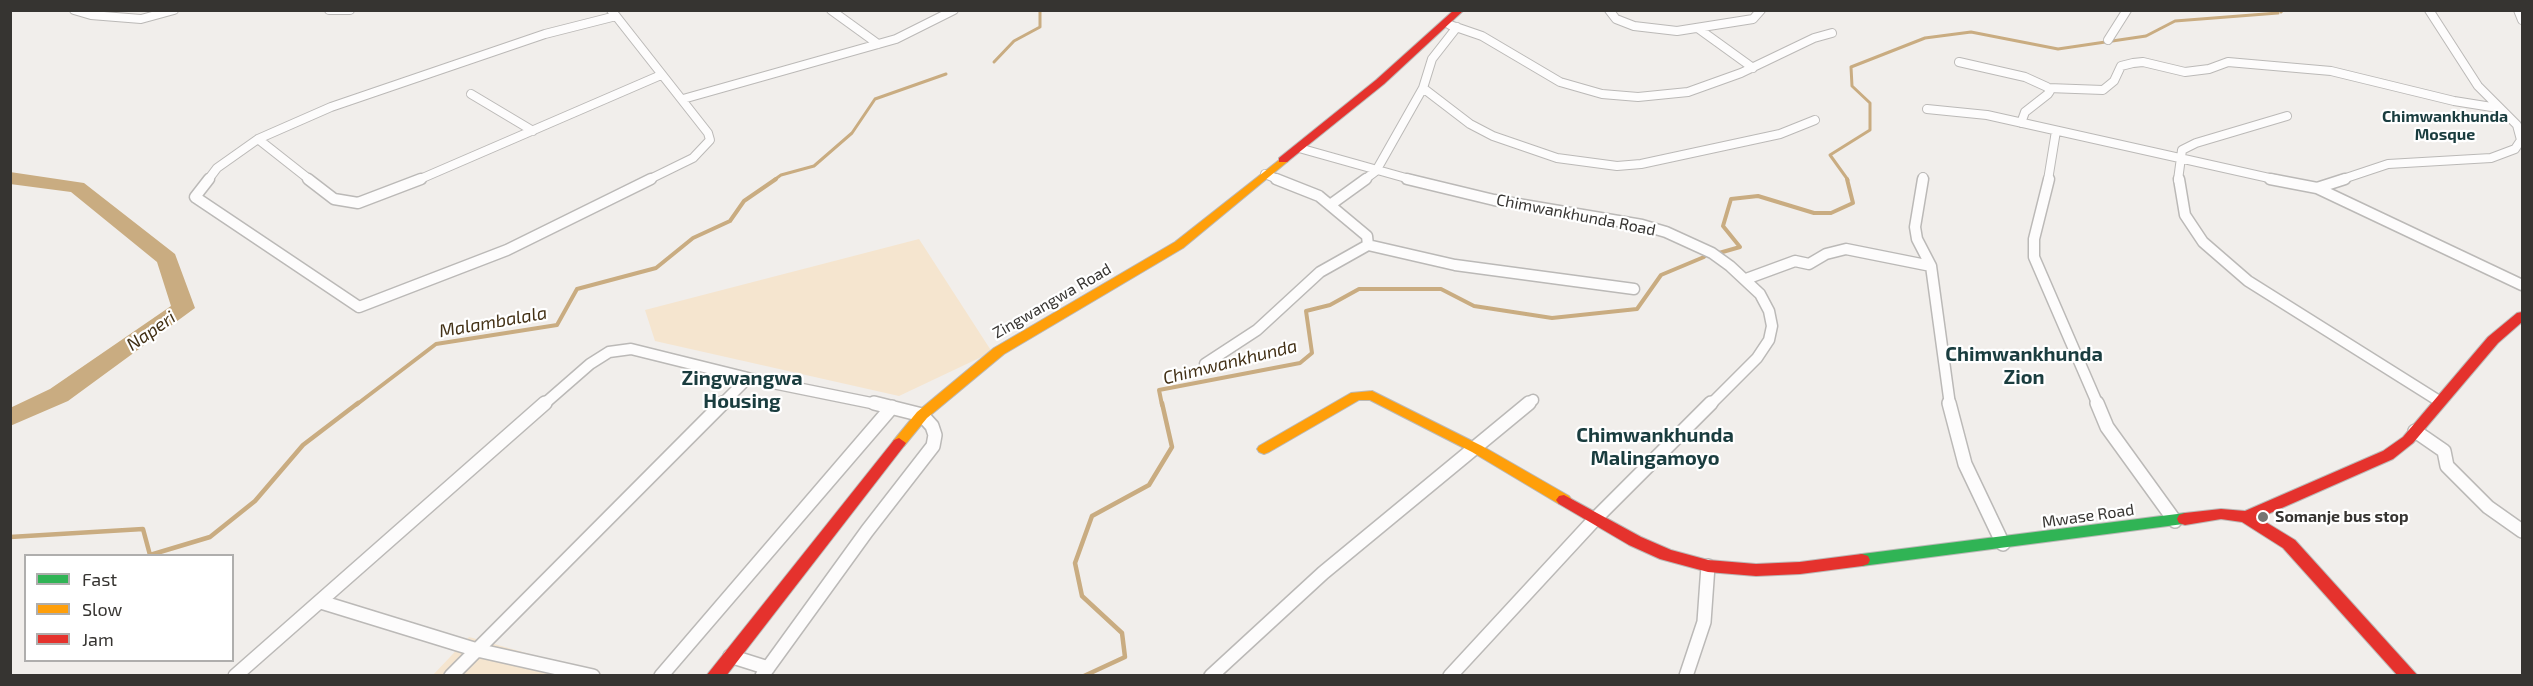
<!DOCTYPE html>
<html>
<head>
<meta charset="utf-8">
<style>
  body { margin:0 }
  #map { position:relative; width:2533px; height:686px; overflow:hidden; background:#f1eeeb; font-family:"Exo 2",sans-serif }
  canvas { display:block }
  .frame { position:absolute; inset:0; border:12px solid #363431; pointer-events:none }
  .legend { position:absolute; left:24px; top:554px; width:210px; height:108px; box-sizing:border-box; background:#fff; border:2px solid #afaead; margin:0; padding:8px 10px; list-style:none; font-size:18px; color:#363431 }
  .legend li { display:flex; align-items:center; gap:12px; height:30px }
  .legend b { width:30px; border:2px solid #afaead }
</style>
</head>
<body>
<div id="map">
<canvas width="2533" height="686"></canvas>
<div class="frame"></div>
<ul class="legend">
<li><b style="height:8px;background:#30b455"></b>Fast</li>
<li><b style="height:8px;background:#ff9f0a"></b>Slow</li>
<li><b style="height:8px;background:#e5322d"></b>Jam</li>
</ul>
</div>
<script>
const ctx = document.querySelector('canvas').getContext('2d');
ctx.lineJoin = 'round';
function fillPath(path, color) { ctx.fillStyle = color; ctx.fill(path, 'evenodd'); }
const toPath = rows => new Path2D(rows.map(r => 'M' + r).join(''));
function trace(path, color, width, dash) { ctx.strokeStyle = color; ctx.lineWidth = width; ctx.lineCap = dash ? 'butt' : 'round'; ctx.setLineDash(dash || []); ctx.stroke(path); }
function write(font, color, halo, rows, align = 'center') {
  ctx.font = font + ' "Exo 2",sans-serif'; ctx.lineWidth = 4.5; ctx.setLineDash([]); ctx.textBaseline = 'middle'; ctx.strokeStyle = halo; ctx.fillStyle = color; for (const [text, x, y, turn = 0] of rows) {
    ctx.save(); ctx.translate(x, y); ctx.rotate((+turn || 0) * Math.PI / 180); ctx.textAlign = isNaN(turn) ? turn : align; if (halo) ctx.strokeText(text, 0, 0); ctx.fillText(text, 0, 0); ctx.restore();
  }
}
fillPath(toPath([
  [919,239,992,352,899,396,655,341,645,310],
  [469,637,605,675,432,676]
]), '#f5e5cf');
trace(toPath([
  [2281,12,2283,10],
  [994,62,1014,41,1040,27,1040,10],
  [774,180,781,175,814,166,852,133,875,99,946,74],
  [1848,180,1830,155,1870,130,1870,103,1852,86,1851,67,1925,38,1971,32,2058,49,2146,36,2175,21,2278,13]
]), '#c9ac81', 3);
trace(toPath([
  [1719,253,1740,247,1723,226,1731,199,1758,196,1814,213,1831,213,1853,203,1847,179],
  [356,405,436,344,557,325,577,289,656,268,693,238,730,221,744,201,776,179],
  [1162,405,1159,390,1300,363,1312,353,1306,311,1330,305,1359,289,1441,289,1474,306,1552,318,1637,309,1661,275,1704,257]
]), '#c9ac81', 4);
trace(toPath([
  [10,537,143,529,150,555,210,537,255,501,303,445,358,403],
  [1084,676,1125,657,1122,633,1082,596,1075,563,1092,516,1149,485,1172,447,1162,403]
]), '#c9ac81', 4.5);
fillPath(toPath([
  [10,172,84,183,175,254,195,308,68,401,10,426,10,408,50,389,171,306,157,262,71,192,10,184,10,172]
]), '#c9ac81');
const streetFar2 = toPath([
  [74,10,91,15,141,19,174,10],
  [329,10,350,10],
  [611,10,616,16],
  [831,10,878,44],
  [1609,10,1616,19,1634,26,1677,31,1753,19,1761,10],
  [2518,10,2522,20],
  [616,16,708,133,710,140,693,158,648,180],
  [1450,25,1482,36,1560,82,1602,94,1638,97,1688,92,1741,73,1814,38,1832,33],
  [1457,27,1432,59,1423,88,1470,124,1493,136,1557,158,1617,166,1641,164,1780,134,1815,120],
  [1699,29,1753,68],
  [2108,40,2127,10],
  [1959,62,2025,77,2047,87,2050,91,2048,94,2025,112,2021,123],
  [2048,88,2103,90,2114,81,2121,66,2133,63,2143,62,2185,72,2209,69,2228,62,2331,71,2454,101,2498,108],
  [471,94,533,131],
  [683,99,896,39,954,10],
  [1927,109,1987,115,2278,180],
  [258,139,310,180],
  [1299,148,1413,180],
  [1265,174,1280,180],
  [208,180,217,168,258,139,331,107,545,34,616,16],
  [418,180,661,75],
  [1364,180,1376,171,1423,88],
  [1923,180,1923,177],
  [2048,180,2056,131],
  [2178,180,2182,150,2196,143,2287,116],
  [2340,180,2388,164,2491,158,2515,149,2521,140,2517,125,2478,86,2429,10]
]);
const streetFar1 = toPath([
  [209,179,195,197,359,307,507,250,651,179],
  [308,179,334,199,358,203,421,179],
  [1407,179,1494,200,1642,225,1666,232,1712,253,1730,266,1760,294,1769,311,1772,326,1769,340,1757,358,1710,405],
  [1923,179,1915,227,1917,239,1931,266,1950,405],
  [2049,179,2034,239,2034,257,2098,405],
  [2179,179,2185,215,2203,242,2248,281,2439,401],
  [2270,179,2317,188,2522,285],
  [2317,188,2345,179],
  [1330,205,1366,179],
  [1368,245,1455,265,1634,289],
  [1746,279,1795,261,1809,264,1826,254,1846,249,1931,266],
  [1205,364,1257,330,1320,272,1368,245,1367,236,1319,196,1276,179],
  [543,405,590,364,609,352,631,349,748,378,881,405],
  [721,405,748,378],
  [1527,405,1533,400]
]);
const street = toPath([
  [1949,403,1965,464,2003,544],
  [2097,403,2107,427,2175,521],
  [2415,431,2444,451,2447,466,2488,507,2522,531],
  [321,602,477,650,593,676],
  [730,656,768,668],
  [235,676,545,403],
  [451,676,723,403],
  [661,676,892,407],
  [762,676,867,531,933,446,935,435,932,426,922,415,874,403],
  [1211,676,1323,573,1529,403],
  [1450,676,1596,518,1711,403],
  [1686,676,1704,622,1708,566]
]);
const fast = toPath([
  [2185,513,2191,515,2193,519,2191,523,1862,566,1856,564,1854,560,1856,556,1862,554,2185,513]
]);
const slow = toPath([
  [1283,157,1289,160,1287,162,1183,248,1004,354,927,418,904,446,894,446,892,443,894,440,917,412,994,348,1175,242,1283,157],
  [1372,391,1482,446,1569,496,1572,500,1569,504,1559,504,1472,452,1370,400,1359,400,1269,452,1264,454,1259,452,1257,449,1259,446,1351,393,1372,391]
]);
const jam = toPath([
  [1454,10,1464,10,1384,84,1287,162,1279,162,1279,158,1376,80,1454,10],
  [2522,312,2522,322,2498,343,2413,443,2393,459,2259,518,2295,540,2418,676,2398,676,2283,548,2242,522,2221,519,2185,525,2179,523,2177,519,2179,515,2185,513,2221,509,2245,511,2383,451,2403,437,2488,337,2517,313,2522,312],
  [899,438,906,443,904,446,726,676,706,676,894,440,899,438],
  [1564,495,1641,537,1671,550,1708,560,1756,564,1800,562,1862,554,1868,556,1870,560,1868,564,1862,566,1800,574,1756,576,1708,572,1660,559,1629,545,1559,504,1556,500,1559,496,1564,495]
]);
trace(streetFar2, '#bbb9b7', 10);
trace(streetFar1, '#bbb9b7', 13);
trace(street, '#bbb9b7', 16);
trace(fast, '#bbb9b7', 2);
trace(slow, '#bbb9b7', 2);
trace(jam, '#bbb9b7', 2);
trace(streetFar2, '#fdfcfc', 8);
trace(streetFar1, '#fdfcfc', 10);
trace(street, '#fdfcfc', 13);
fillPath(fast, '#30b455');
fillPath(slow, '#ff9f0a');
fillPath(jam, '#e5322d');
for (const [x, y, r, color] of [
  [2263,517,6,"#777572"]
]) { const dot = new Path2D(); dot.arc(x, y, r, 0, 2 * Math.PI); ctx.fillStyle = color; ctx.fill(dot); trace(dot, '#fff', 2); }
write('bold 16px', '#1a3d3f', '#fff', [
  ["Chimwankhunda",2445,117],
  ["Mosque",2445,135]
]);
write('16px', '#363431', '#fff', [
  ["Chimwankhunda Road",1576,215,11],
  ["Zingwangwa Road",1052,301,-30],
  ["Mwase Road",2088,516,-8]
]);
write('bold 16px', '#363431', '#fff', [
  ["Somanje bus stop",2275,517]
], 'left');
write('italic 18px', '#433116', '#fff', [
  ["Malambalala",493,322,-10],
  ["Naperi",151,331,-35],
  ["Chimwankhunda",1230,362,-14]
]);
write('bold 20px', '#1a3d3f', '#fff', [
  ["Chimwankhunda",2024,354],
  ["Zion",2024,377],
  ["Zingwangwa",742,378],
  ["Housing",742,401],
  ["Chimwankhunda",1655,435],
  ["Malingamoyo",1655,458]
]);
</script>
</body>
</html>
